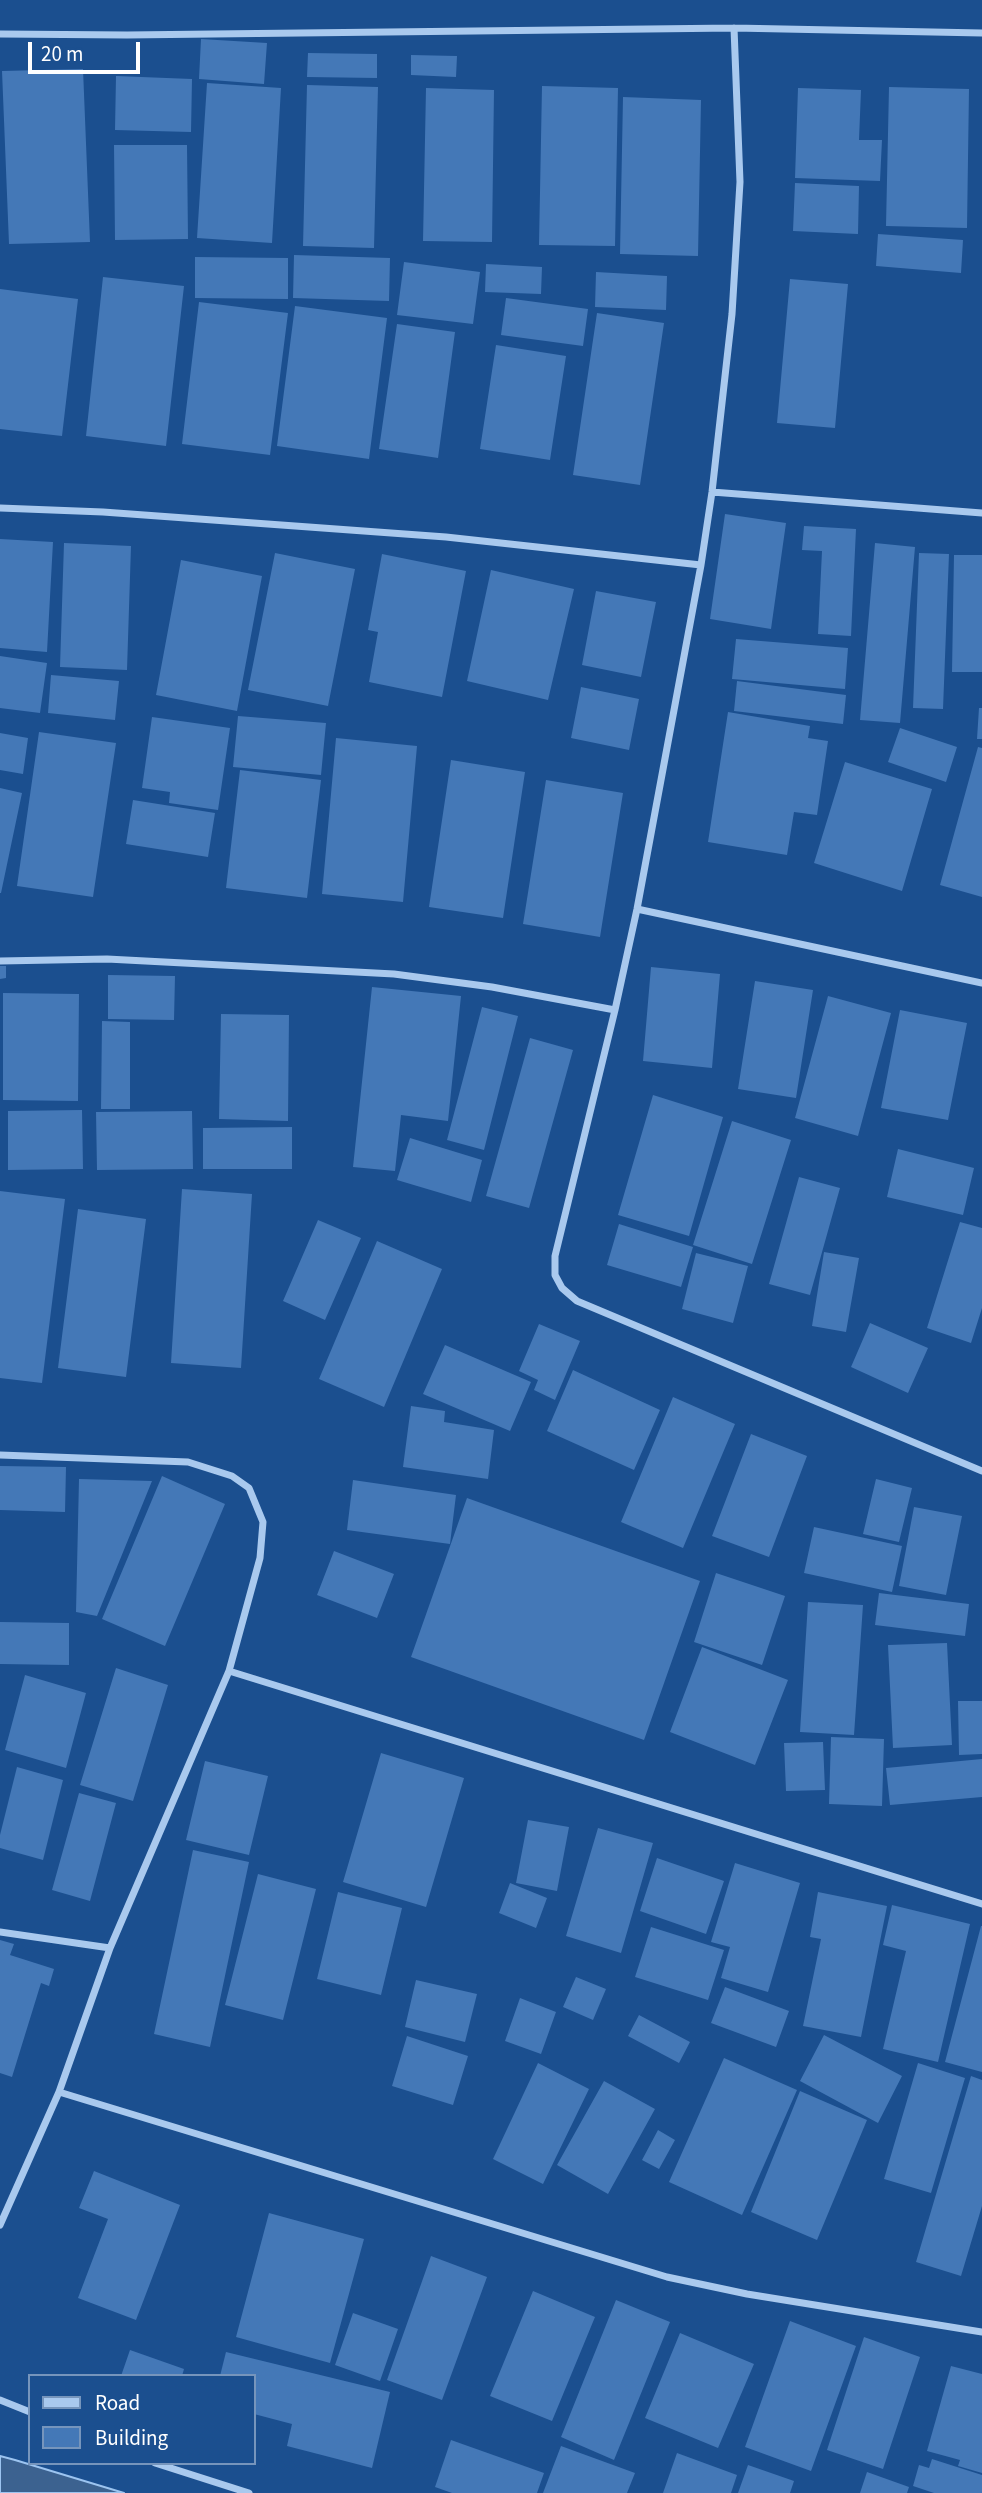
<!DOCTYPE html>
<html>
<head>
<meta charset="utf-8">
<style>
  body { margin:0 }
  #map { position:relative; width:982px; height:2493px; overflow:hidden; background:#1b4f8f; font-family:"Source Sans 3",sans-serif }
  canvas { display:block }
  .legend { position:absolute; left:28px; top:2374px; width:228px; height:91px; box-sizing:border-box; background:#1b4f8f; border:2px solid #7695bc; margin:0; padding:9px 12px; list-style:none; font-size:21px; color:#fff }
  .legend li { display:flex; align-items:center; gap:14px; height:35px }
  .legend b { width:35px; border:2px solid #7695bc }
  .scale { position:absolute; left:28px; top:42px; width:112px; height:32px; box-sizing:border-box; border:4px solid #fff; border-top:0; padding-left:9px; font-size:21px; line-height:24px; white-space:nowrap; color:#fff; -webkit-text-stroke:5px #1b4f8f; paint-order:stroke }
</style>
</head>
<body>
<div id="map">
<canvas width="982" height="2493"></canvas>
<ul class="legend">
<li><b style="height:9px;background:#a9c9ee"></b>Road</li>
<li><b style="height:19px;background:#4478b7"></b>Building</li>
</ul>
<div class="scale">20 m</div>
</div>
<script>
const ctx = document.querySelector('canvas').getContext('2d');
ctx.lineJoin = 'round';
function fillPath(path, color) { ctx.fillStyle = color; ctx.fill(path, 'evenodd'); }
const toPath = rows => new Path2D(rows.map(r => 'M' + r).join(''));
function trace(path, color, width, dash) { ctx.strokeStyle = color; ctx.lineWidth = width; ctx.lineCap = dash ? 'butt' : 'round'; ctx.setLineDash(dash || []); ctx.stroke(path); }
const water = toPath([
  [0,2456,15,2460,124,2493,0,2493,0,2456]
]);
fillPath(water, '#3c6290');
trace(water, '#9cc4f0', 2);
fillPath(toPath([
  [201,39,267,43,264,84,199,79],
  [308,53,377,54,377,78,307,77],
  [411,55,457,56,456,77,411,75],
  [83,69,90,242,9,244,2,71],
  [116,76,192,79,191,132,115,130],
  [207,83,281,88,272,243,197,238],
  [307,85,378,87,374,248,303,246],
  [542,86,618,88,615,246,539,245],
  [889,87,969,89,967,228,886,226],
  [426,88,494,90,492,242,423,241],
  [798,88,861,90,859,140,882,140,880,181,795,178],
  [623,97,701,100,698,256,620,254],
  [114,145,187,145,188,239,115,240],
  [795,183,859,186,858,234,793,231],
  [878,234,963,240,961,273,876,266],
  [294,255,390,258,389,301,293,298],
  [195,257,288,258,288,299,195,298],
  [404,262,480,272,473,324,397,315],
  [486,264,542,267,541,294,485,292],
  [596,272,667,276,666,310,595,307],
  [103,277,184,286,166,446,86,436],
  [790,279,848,284,835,428,777,423],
  [0,289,78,299,62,436,0,429],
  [506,298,588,309,583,346,501,335],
  [199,302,288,313,270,455,182,444],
  [295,306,387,318,369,459,277,446],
  [597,313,664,323,640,485,573,475],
  [397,324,455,332,438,458,379,449],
  [496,345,566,356,550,460,480,449],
  [725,514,786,523,771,629,710,619],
  [804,526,856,529,851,636,818,634,822,551,802,550],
  [0,539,53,542,47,652,0,648],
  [64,543,131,546,127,670,60,667],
  [875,543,915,547,900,723,860,720],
  [275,553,355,569,328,706,248,690],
  [919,553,949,554,943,709,913,708],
  [382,554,466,571,442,697,369,682,378,632,368,630],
  [954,555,982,555,982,672,952,672],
  [181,560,262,576,237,711,156,695],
  [491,570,574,589,548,700,467,681],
  [596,591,656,602,641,677,582,665],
  [736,639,848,648,845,689,732,679],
  [0,656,47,663,40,713,0,708],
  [51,675,119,681,115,720,48,713],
  [737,681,846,695,843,724,734,711],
  [581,687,639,699,629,750,571,738],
  [979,708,982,708,982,739,977,739],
  [728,712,810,726,808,738,828,741,817,815,794,812,787,855,708,842],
  [238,716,326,723,321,775,233,767],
  [152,717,230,728,218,810,169,803,170,792,142,788],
  [900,728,957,747,946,782,888,762],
  [39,732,116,743,93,897,17,886],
  [0,733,28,738,23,774,0,770],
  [336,738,417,746,403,902,322,894],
  [978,747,982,748,982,897,940,885],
  [451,760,525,772,503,918,429,907],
  [845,762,932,789,902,891,814,863],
  [240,770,321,780,307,898,226,888],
  [546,780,623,793,600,937,523,924],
  [0,788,22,793,1,893,0,893],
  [133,800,215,813,208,857,126,844],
  [0,966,6,966,6,978,0,979],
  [651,967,720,974,712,1068,643,1061],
  [108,975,175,976,174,1020,108,1019],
  [755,981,813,990,796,1098,738,1089],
  [372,987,461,996,448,1121,401,1115,395,1171,353,1167],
  [3,993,79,994,78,1101,3,1100],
  [828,996,891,1013,858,1136,795,1118],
  [482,1007,518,1016,484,1150,447,1140],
  [900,1010,967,1023,948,1120,881,1108],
  [221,1014,289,1015,288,1121,219,1119],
  [102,1021,130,1022,130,1109,101,1109],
  [530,1038,573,1050,529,1208,486,1196],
  [653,1095,723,1117,689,1236,618,1215],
  [82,1110,83,1169,8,1170,8,1111],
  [192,1111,193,1169,97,1170,96,1112],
  [732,1121,791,1140,752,1264,693,1245],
  [292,1127,292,1169,203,1169,203,1128],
  [410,1138,482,1160,471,1202,397,1180],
  [898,1149,974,1168,963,1215,887,1197],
  [799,1177,840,1188,810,1295,769,1284],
  [182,1189,252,1194,241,1368,171,1363],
  [0,1191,65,1199,42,1383,0,1378],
  [78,1209,146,1219,126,1377,58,1368],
  [318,1220,361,1238,325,1320,283,1301],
  [960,1222,982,1228,982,1308,971,1343,927,1328],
  [619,1224,693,1247,681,1287,607,1265],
  [377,1241,442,1269,384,1407,319,1379],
  [824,1252,859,1258,846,1332,812,1326],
  [696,1253,748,1266,733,1323,682,1309],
  [870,1323,928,1348,908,1393,851,1367],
  [539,1324,580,1341,555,1400,534,1390,538,1380,519,1371],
  [445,1345,531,1382,510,1431,423,1394],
  [573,1370,660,1410,634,1470,547,1431],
  [673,1397,735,1424,683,1548,621,1522],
  [411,1406,445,1411,444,1422,494,1430,488,1479,403,1467],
  [751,1434,807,1456,769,1557,712,1536],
  [0,1466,66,1467,65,1512,0,1510],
  [162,1476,225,1504,165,1646,102,1619],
  [79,1479,152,1481,97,1616,76,1612],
  [876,1479,912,1488,899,1542,863,1534],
  [353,1480,456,1495,450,1544,347,1530],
  [467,1498,700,1581,644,1740,411,1657],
  [914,1507,962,1516,946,1595,899,1586],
  [814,1527,902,1546,892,1592,804,1573],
  [334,1551,394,1574,377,1618,317,1595],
  [716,1573,785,1596,762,1665,694,1642],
  [879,1593,969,1604,965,1636,875,1625],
  [808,1602,863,1605,854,1735,800,1732],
  [0,1622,69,1623,69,1665,0,1664],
  [947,1643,952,1745,893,1748,888,1645],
  [702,1647,788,1680,755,1765,670,1732],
  [116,1668,168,1685,133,1801,80,1785],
  [25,1675,86,1693,66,1768,5,1750],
  [958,1701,982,1701,982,1754,959,1755],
  [831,1737,884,1739,882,1806,829,1804],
  [823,1742,825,1790,786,1791,784,1743],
  [381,1753,464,1778,426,1907,343,1882],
  [982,1759,982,1797,890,1805,886,1768],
  [205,1761,268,1776,249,1855,186,1840],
  [17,1767,63,1780,43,1860,0,1848,0,1835],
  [79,1793,116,1803,90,1901,52,1890],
  [528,1820,569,1827,557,1891,516,1883],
  [598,1828,653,1843,621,1953,566,1936],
  [193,1850,249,1862,210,2047,154,2034],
  [657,1858,724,1881,706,1934,640,1911],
  [735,1863,800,1883,768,1992,721,1978,730,1947,711,1942],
  [258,1874,316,1889,283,2020,225,2005],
  [510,1883,547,1898,536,1928,499,1913],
  [338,1892,402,1908,381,1995,317,1979],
  [818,1892,887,1906,861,2037,803,2026,821,1939,810,1937],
  [892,1905,970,1924,938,2062,883,2049,906,1951,883,1945],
  [981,1926,982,1926,982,2072,945,2062],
  [651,1927,724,1950,708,2000,635,1977],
  [0,1940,14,1944,10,1955,54,1969,49,1986,41,1983,12,2077,0,2073],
  [576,1977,606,1989,593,2020,563,2007],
  [416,1980,477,1994,465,2042,405,2027],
  [725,1987,789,2011,776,2047,711,2023],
  [520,1998,556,2012,541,2054,505,2041],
  [639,2015,690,2042,679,2063,628,2036],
  [824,2035,902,2076,878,2123,800,2081],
  [407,2036,468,2056,453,2105,392,2086],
  [724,2058,797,2090,742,2215,669,2182],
  [538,2063,589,2089,543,2184,493,2159],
  [918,2063,965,2078,931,2193,884,2179],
  [971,2076,982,2080,982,2206,961,2276,916,2262],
  [604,2081,655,2109,608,2194,557,2165],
  [800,2091,867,2120,817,2240,751,2212],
  [658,2130,675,2140,659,2169,642,2160],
  [94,2171,180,2205,136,2320,78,2298,108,2219,79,2208],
  [269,2213,364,2239,330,2363,236,2337],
  [431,2256,487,2277,442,2400,387,2380],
  [533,2291,595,2317,552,2421,490,2396],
  [616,2300,670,2322,614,2460,561,2437],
  [353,2313,398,2329,380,2381,335,2365],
  [790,2321,856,2346,811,2471,745,2447],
  [680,2333,754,2364,718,2448,645,2418],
  [864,2337,920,2357,883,2469,827,2450],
  [130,2350,184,2369,182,2376,121,2376],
  [226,2352,390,2392,372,2468,287,2446,292,2424,254,2414,254,2376,220,2376],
  [951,2366,982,2374,982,2473,958,2466,960,2460,927,2451],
  [451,2440,544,2473,537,2493,452,2493,435,2487],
  [561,2446,635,2473,627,2493,543,2493],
  [677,2453,737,2475,731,2493,663,2493],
  [932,2459,982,2475,982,2493,934,2493,913,2486,919,2465,929,2468],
  [748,2465,794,2481,790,2493,738,2493],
  [867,2472,909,2487,907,2493,860,2493]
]), '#4478b7');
trace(toPath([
  [734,28,740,182,732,314,712,492,701,565,637,909,615,1010,555,1256,555,1275,562,1288,577,1301,982,1471],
  [0,34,127,35,734,28,982,33],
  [712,492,982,513],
  [0,508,103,512,446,537,701,565],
  [637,909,982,983],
  [0,961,107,959,394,974,492,987,615,1010],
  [0,1455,188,1462,232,1476,249,1488,263,1522,260,1558,229,1671,110,1948,59,2092,0,2225],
  [229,1671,982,1904],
  [0,1932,110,1948],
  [59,2092,667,2277,747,2294,982,2332],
  [0,2400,30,2412],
  [155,2463,249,2493]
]), '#a9c9ee', 7);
</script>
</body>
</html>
